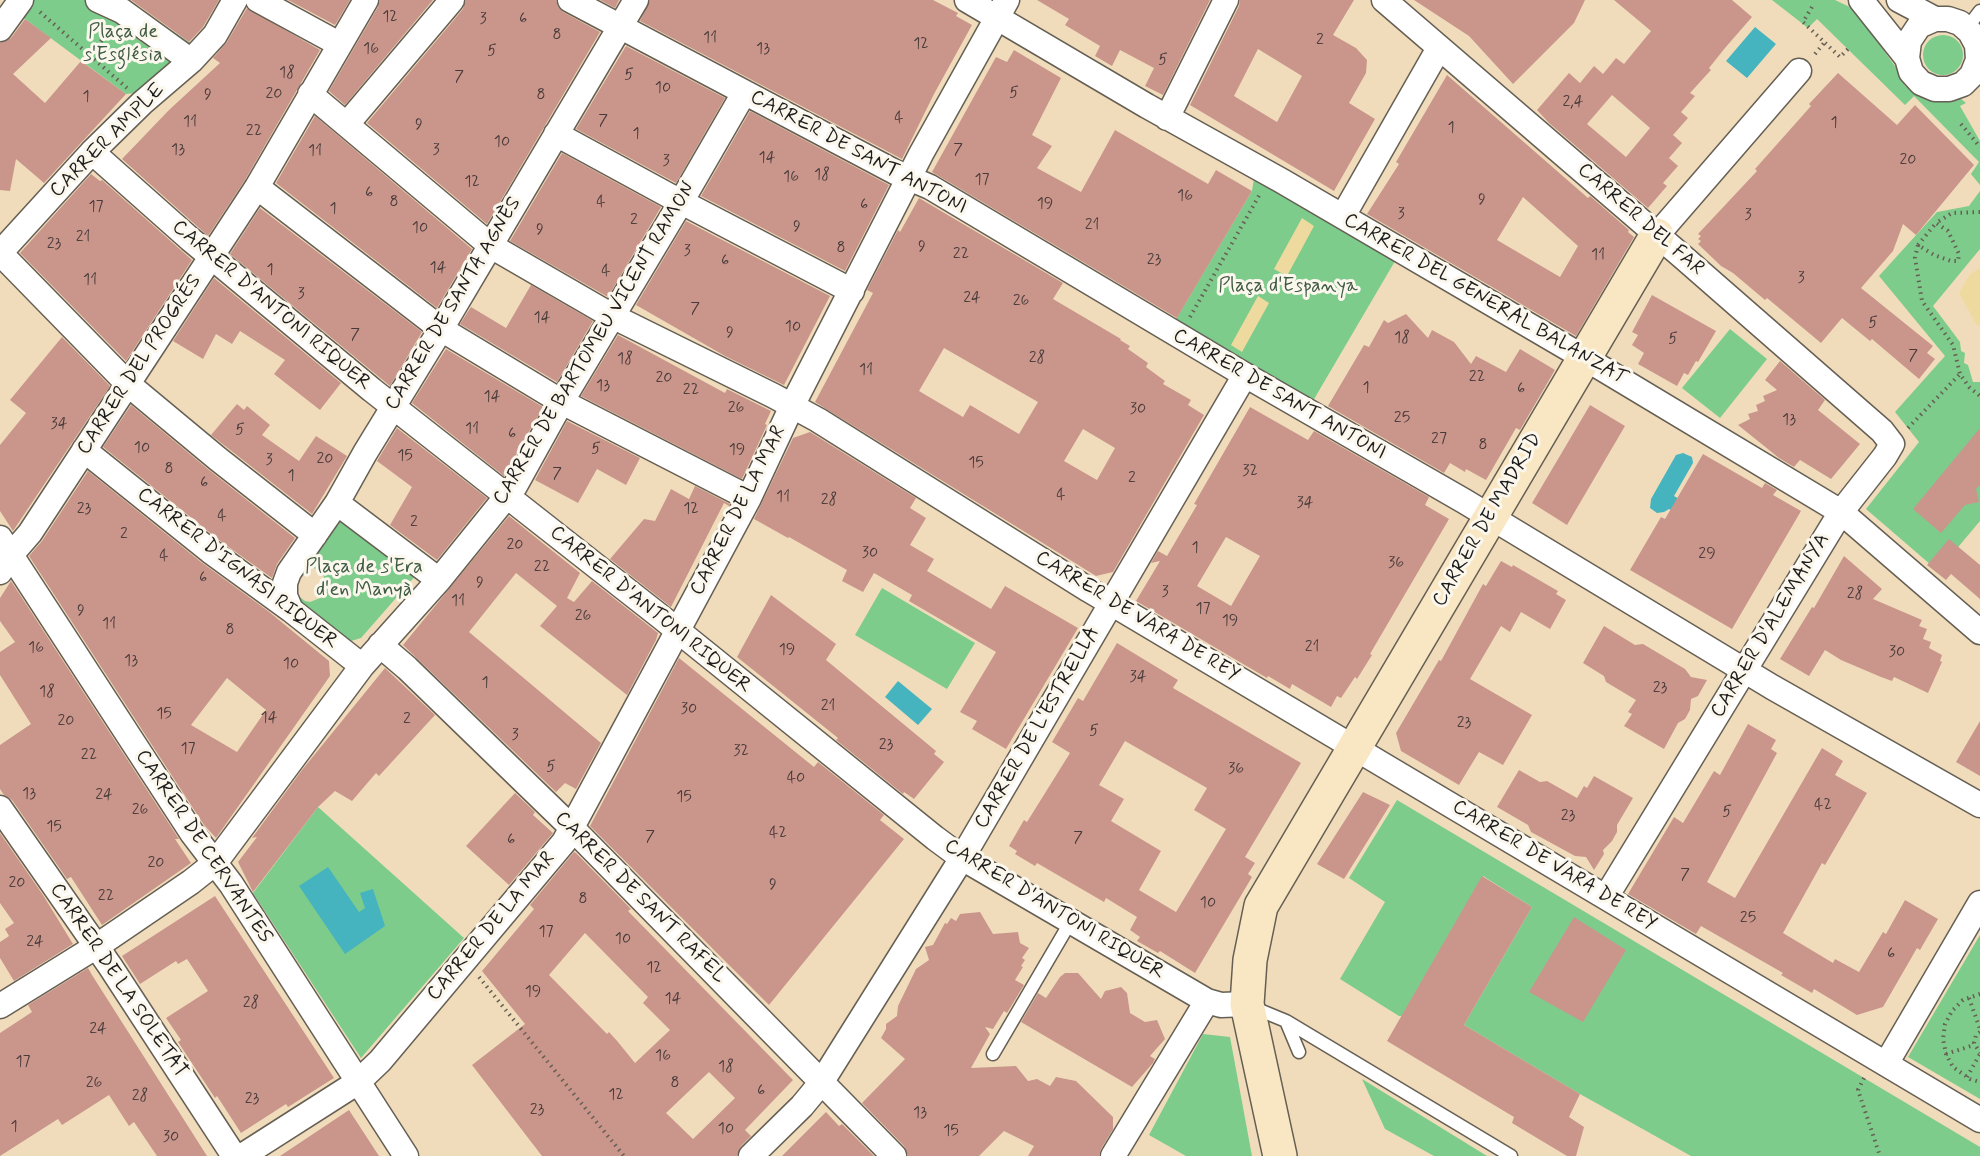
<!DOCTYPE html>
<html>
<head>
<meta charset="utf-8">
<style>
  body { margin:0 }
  canvas { display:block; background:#f0dcbb }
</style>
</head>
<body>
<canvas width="1980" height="1156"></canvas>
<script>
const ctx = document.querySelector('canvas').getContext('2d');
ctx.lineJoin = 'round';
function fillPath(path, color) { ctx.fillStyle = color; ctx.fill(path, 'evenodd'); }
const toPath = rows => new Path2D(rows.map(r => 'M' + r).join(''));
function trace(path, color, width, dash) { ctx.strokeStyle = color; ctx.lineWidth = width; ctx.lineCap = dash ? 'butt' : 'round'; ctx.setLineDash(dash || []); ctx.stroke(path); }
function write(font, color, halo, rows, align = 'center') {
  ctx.font = font + ' Mynerve,sans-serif'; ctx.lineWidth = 6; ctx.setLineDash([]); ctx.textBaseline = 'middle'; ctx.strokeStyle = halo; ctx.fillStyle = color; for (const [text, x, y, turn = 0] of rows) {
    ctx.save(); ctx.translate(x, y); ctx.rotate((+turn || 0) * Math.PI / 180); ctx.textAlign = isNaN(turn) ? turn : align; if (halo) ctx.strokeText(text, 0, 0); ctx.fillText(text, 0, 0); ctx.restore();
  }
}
fillPath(toPath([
  [5,0,126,0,192,44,135,93,126,94,25,19,2,5],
  [1772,0,1835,0,1854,9,1897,69,1905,86,1933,97,1960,98,1966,103,1960,106,1980,141,1980,185,1971,174,1979,162,1914,96,1905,105,1817,19,1808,28],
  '1923 55a20 20 0 1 1 40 0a20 20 0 1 1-40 0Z',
  [1255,172,1398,256,1310,406,1175,321,1252,191],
  [1980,191,1980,249,1933,306,1960,342,1961,351,1965,353,1964,363,1968,365,1973,382,1980,382,1980,521,1938,571,1866,509,1919,442,1895,412,1945,356,1879,276,1937,212,1969,206],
  [1730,329,1767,359,1720,418,1682,388],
  [340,513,417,574,361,638,351,641,296,603,294,576],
  [312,567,322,573,327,583,325,594,320,598,310,602,305,601,296,594,297,573,306,568],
  [882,588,975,643,947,689,855,635],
  [1397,800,1980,1147,1980,1156,1691,1156,1580,1094,1464,1025,1532,907,1483,876,1402,1016,1399,1016,1340,979,1385,902,1349,878],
  [318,807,464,938,361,1058,253,893],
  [1980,935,1980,1099,1908,1057],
  [1203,1034,1230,1037,1252,1156,1186,1156,1149,1135],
  [1362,1079,1487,1156,1434,1156,1385,1129]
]), '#7dcc8c');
fillPath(toPath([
  [1302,218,1314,226,1287,276,1274,269],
  [1980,268,1980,326,1976,324,1959,293,1970,274],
  [1258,296,1269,303,1242,352,1231,345]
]), '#eeda9e');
fillPath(toPath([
  [1755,27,1776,44,1747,78,1726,61],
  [1683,453,1692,457,1693,463,1674,496,1695,508,1687,520,1669,509,1664,512,1657,513,1650,508,1651,499,1676,455],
  [898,681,932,709,918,725,885,697],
  [328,867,359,912,365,908,360,893,373,889,385,926,345,954,299,886]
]), '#45b4be');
fillPath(toPath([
  [131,0,219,0,203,27,189,42],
  [288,0,350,0,335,25],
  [380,0,433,0,345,105,329,91,378,7],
  [466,0,556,0,558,7,563,12,600,32,487,224,367,123,463,9],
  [600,0,619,0,615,8],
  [650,0,933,0,958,13,956,16,972,25,934,94,902,159,640,21],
  [1037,0,1210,0,1163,95,1145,86,1154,68,1120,50,1112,66,1095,56,1100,46,1065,25,1069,19],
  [1240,0,1354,0,1333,35,1356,48,1367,60,1366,73,1349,103,1375,119,1334,191,1190,105,1239,6],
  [1258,49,1302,76,1277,122,1234,96],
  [1414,0,1585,0,1574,23,1513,84,1469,36],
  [1614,0,1732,0,1752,17,1725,48,1709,68,1711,70,1690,93,1695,96,1681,112,1688,118,1673,135,1682,143,1669,158,1678,166,1663,183,1667,186,1648,208,1549,123,1537,110,1569,73,1580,83,1594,66,1603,74,1616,58,1624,64,1651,31],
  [1612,95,1650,128,1626,157,1587,124],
  [247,8,320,50,245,180,208,236,122,159,169,110,220,63,213,58,227,42],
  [25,19,51,38,13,74,45,103,81,61,126,94,44,183,16,159,10,191,0,190,0,43,11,38],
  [626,46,725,98,676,183,576,129],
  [1014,50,1061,78,1032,135,1052,146,1037,168,1081,192,1115,130,1208,184,1216,170,1252,191,1177,318,932,172,996,57,1007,62],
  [1838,73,1897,125,1915,105,1974,165,1916,235,1903,224,1893,251,1861,288,1933,346,1927,353,1935,359,1919,379,1872,339,1870,341,1842,318,1821,343,1767,298,1765,300,1733,273,1721,266,1698,244,1701,241,1698,239,1701,236,1698,234,1757,171,1755,169,1811,106,1809,104],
  [1447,75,1588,198,1590,196,1629,230,1628,232,1634,237,1576,336,1367,214,1399,164,1396,162],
  [1523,197,1578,246,1560,277,1497,240],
  [750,111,889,185,845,271,701,196],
  [315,116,472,249,437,308,276,183],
  [562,153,661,207,608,297,510,241],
  [91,174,100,181,102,180,192,260,126,361,20,253],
  [919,198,1063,283,1053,299,1121,339,1120,340,1130,346,1128,349,1148,363,1146,367,1165,381,1163,384,1191,400,1188,405,1204,415,1113,572,1096,576,815,402,873,293,867,290,898,230,900,232],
  [944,348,1038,402,1019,434,970,405,963,417,919,391],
  [1083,429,1115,448,1097,480,1064,461],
  [260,208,422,332,390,386,230,254],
  [686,221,830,296,784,385,725,356,636,305],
  [214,278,341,383,320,410,274,374,285,360,240,331,232,344,216,334,203,359,173,341],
  [531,285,593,321,557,382,460,324,471,307,506,328],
  [1652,295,1716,331,1698,362,1696,361,1688,375,1684,373,1677,386,1638,364,1644,353,1632,345,1638,335,1632,332],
  [1406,314,1428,338,1432,330,1454,342,1471,364,1476,356,1506,372,1520,349,1555,370,1520,430,1516,428,1486,480,1466,469,1465,472,1450,463,1444,473,1328,406,1364,345,1369,347,1384,320,1388,323],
  [618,335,725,393,727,389,771,411,765,424,767,425,742,479,581,396],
  [62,337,110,386,13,531,0,511,0,445,26,413,10,400],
  [446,349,543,407,504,476,412,403],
  [1780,361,1825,400,1818,410,1860,444,1831,479,1800,460,1794,467,1779,458,1738,425,1750,419,1748,414,1758,411,1756,405,1765,401,1763,396,1777,390,1765,380],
  [237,404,244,410,247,406,270,425,262,435,299,461,316,436,347,456,312,514,211,435],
  [131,405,209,470,295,538,277,564,272,578,219,540,103,447],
  [1590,405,1625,426,1567,525,1532,503],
  [1250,407,1308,440,1314,431,1429,497,1425,505,1449,519,1370,654,1372,655,1357,679,1355,677,1341,698,1337,696,1331,707,1292,684,1290,689,1268,676,1267,678,1136,601,1160,561,1151,563,1158,551,1167,556,1197,505,1194,504],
  [1226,537,1260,556,1231,606,1197,586],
  [567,421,640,458,626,485,597,469,578,503,535,480],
  [397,428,487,498,437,560,390,525,412,487,377,461],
  [1980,428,1980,485,1976,489,1979,502,1965,505,1941,533,1913,509],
  [810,432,916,498,910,508,926,518,910,545,934,559,927,571,991,609,1005,586,1078,628,1006,749,972,729,977,721,960,712,996,652,909,601,912,595,874,573,863,592,842,581,847,570,789,537,788,538,754,519,793,438],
  [1703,454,1762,488,1765,483,1777,490,1773,495,1801,511,1732,629,1630,570,1661,517,1665,519],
  [88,471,201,562,268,611,329,661,330,676,216,838,204,825,29,556,42,541],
  [227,678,266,710,237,752,191,725],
  [695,486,730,504,729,506,724,503,671,607,610,559,644,519,655,521,671,489,689,499],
  [509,516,580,573,567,598,574,602,592,581,658,633,656,640,627,695,540,626,557,606,516,573,469,632,601,743,576,789,565,783,556,792,403,645],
  [1949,539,1980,565,1980,599,1951,574,1946,580,1927,565],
  [1844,556,1882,589,1873,599,1922,620,1919,626,1927,629,1923,639,1931,642,1929,648,1942,655,1940,661,1942,662,1928,693,1894,677,1892,681,1881,677,1841,660,1825,650,1809,676,1780,659,1812,607,1814,608],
  [1501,561,1512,567,1513,565,1558,591,1556,594,1566,600,1550,629,1521,612,1510,632,1501,626,1470,679,1532,715,1503,765,1479,752,1459,785,1401,751,1396,733,1439,660,1441,661,1483,584,1486,586],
  [11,581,179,839,175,839,191,863,102,925,71,877,67,879,12,800,4,795,0,789,0,745,31,724,0,675,0,652,15,642,0,621,0,598],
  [771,595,836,644,826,660,936,751,934,754,944,762,914,799,904,792,903,794,836,740,838,738,737,657],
  [1604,626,1635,645,1643,644,1685,669,1691,677,1707,680,1698,696,1691,699,1690,710,1685,719,1678,723,1664,749,1624,726,1632,714,1628,712,1636,700,1606,682,1604,676,1583,663],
  [1117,643,1178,680,1173,688,1301,763,1245,857,1255,863,1248,874,1252,877,1195,973,1160,951,1158,953,1137,941,1140,937,1130,930,1137,917,1106,898,1104,902,1037,863,1035,866,1015,854,1017,851,1009,846,1024,820,1027,822,1070,753,1052,742,1078,698,1083,701],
  [1125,741,1207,788,1194,810,1226,829,1176,912,1139,890,1161,851,1111,821,1124,799,1099,785],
  [679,658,814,767,818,762,884,815,880,820,904,839,769,1005,590,826],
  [385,668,435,715,379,776,376,773,352,801,335,791,318,807,253,892,238,862,257,837,252,838,302,770],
  [1980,721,1980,776,1956,762],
  [1748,724,1776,740,1771,749,1777,753,1707,882,1735,898,1822,748,1843,761,1835,775,1867,793,1825,865,1822,863,1783,933,1833,963,1835,959,1859,972,1883,932,1886,934,1905,900,1938,919,1920,950,1917,948,1883,1007,1857,1015,1814,989,1812,993,1781,975,1783,973,1701,926,1696,934,1628,894,1674,817,1683,823,1714,771,1720,775],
  [1519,770,1540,782,1547,781,1577,798,1584,786,1587,788,1594,776,1633,798,1617,825,1617,832,1612,841,1603,850,1604,854,1594,870,1586,857,1575,856,1531,832,1528,825,1497,807],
  [1363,792,1390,805,1344,879,1317,864],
  [515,793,535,812,533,815,553,833,509,885,466,846],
  [0,833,43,895,73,944,14,981,0,958,0,942,9,936,5,929,14,923,0,903],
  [574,852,576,853,631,909,628,911,793,1080,745,1130,751,1136,741,1146,737,1156,542,1156,472,1065,525,1024,482,971,534,909,530,905],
  [585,933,648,997,643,1003,670,1030,635,1063,618,1042,609,1032,607,1034,549,975],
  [709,1072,735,1098,693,1139,666,1113],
  [1482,876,1532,907,1464,1025,1580,1094,1569,1117,1584,1127,1576,1156,1567,1156,1512,1123,1514,1117,1387,1041],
  [215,896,334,1078,288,1107,286,1104,241,1133,217,1096,215,1098,178,1042,181,1040,166,1018,208,991,187,959,178,964,176,961,140,984,122,956],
  [980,912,993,934,1018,932,1020,943,1029,948,1022,958,1025,960,1021,966,1023,967,1015,980,1024,985,1007,1013,1004,1011,993,1029,985,1027,990,1034,971,1068,1016,1066,1028,1081,1037,1079,1050,1086,1056,1077,1076,1081,1113,1117,1113,1129,1101,1149,1099,1156,1028,1156,1034,1146,1004,1131,979,1156,908,1156,904,1146,862,1103,905,1059,881,1038,886,1029,886,1024,897,1016,898,1006,916,969,929,960,925,947,933,945,945,923,947,924,951,918,956,921,960,914],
  [1574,917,1626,950,1583,1022,1529,992],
  [88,968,92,975,207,1156,157,1156,134,1122,129,1126,109,1095,62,1125,58,1119,0,1156,0,1033,32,1012,28,1005],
  [1065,973,1078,973,1101,999,1105,991,1121,987,1127,993,1130,1013,1145,1022,1157,1020,1165,1039,1150,1056,1155,1059,1153,1063,1132,1087,1021,1022,1038,993,1046,998,1060,977],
  [349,1110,379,1156,280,1156],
  [826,1112,839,1126,842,1124,874,1156,782,1156]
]), '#ca968c');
const lane = toPath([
  [1967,28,1980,11],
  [1252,1007,1286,1021,1511,1156],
  [1286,1021,1299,1052],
  [993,1054,1071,921]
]);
const street = toPath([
  [98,0,122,11,191,61],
  [258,0,339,44],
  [570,0,895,172,930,187,1245,375,1464,501,1772,687,1980,805],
  [967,0,1147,106,1282,181,1583,357,1841,512,1980,632],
  [1384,0,1684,258,1882,431,1892,444,1885,456,1841,512,1606,897],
  [1861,0,1907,58,1911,72,1921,83,1935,89,1949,89,1963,84,1972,75,1978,60,1977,45,1970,32,1960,23,1948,19,1935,19,1919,26,1909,41,1907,58],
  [1899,0,1935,19],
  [0,29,21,0],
  [310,94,491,246,612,316,774,396,818,420,1089,590,1980,1120],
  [1167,118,1226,0],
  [347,124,452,0],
  [556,134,668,195,852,291],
  [92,152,190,239,372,390,661,617,935,838,962,858,1207,1001,1221,1005,1247,1004],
  [257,187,441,329,562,402,749,498],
  [1343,216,1439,48],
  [1657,235,1799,71],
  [0,253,129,385,218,459,315,535],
  [0,253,92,152,142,103,191,61,215,35,235,0],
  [84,450,210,551,291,610,362,666],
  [337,503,439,580],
  [0,538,192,833,231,884,406,1156],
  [0,572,11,555,30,533,257,187,366,0],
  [291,610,285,596,285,583,289,572,337,503,365,453,441,329,636,0],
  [380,645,407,668,572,828,894,1156],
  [0,808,110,966,234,1156],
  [0,1006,97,946,191,882,215,863,362,666,439,580,515,486,566,394,681,202,744,93],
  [1886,1064,1980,903],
  [242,1156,358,1082,380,1061,564,842,749,498,792,406,921,154,1007,0],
  [751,1156,802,1106,821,1083,962,858,1245,375],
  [1113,1156,1207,1001]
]);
const secondary = toPath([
  [1280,1156,1247,1004,1250,960,1261,906,1657,235]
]);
trace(lane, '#665f54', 15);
trace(street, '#665f54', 27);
trace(secondary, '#665f54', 36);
trace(toPath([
  [1812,7,1803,22,1840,57,1850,47],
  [40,12,127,88],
  [1815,54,1824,43],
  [90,56,110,29],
  [1961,124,1980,147],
  [1980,212,1952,213,1936,223,1948,231,1959,254,1958,261,1951,261,1934,255,1918,245,1915,258,1922,301,1953,345,1960,374,1969,387,1980,396],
  [1918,245,1936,223],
  [1190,317,1260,194],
  [1908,428,1960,374],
  [479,977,624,1156],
  [1980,994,1963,1000,1952,1011,1945,1024,1943,1039,1946,1054,1953,1067,1970,1079,1980,1082],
  [1969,998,1980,1029],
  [1980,1032,1976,1035,1974,1043,1980,1053],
  [1946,1054,1974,1045],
  [1967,1077,1980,1054],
  [1864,1078,1858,1090,1880,1156]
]), '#665f54', 4, [1.5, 4.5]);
trace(lane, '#fff', 12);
trace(street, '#fff', 24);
trace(secondary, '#f9e7c3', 33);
write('16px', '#483a38', null, [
  ["12",390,18],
  ["3",483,20],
  ["6",523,20],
  ["8",557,36],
  ["11",710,39],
  ["2",1320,41],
  ["12",921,45],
  ["16",371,50],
  ["13",763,50],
  ["5",492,52],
  ["5",1163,61],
  ["18",287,74],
  ["5",629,76],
  ["7",459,78],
  ["10",663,89],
  ["5",1014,94],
  ["20",274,95],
  ["9",208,96],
  ["8",541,96],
  ["1",86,98],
  ["2,4",1573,103],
  ["4",899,119],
  ["7",603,122],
  ["11",190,123],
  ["1",1834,124],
  ["9",419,126],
  ["1",1451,129],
  ["22",254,132],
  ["1",636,135],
  ["10",502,143],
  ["13",178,151],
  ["3",436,151],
  ["7",958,151],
  ["11",315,152],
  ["14",767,159],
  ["20",1908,161],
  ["3",666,162],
  ["18",822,176],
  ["16",791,178],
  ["17",982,181],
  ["12",472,183],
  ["6",369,194],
  ["16",1185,197],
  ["9",1482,201],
  ["8",394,203],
  ["4",601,203],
  ["19",1045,205],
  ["6",864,206],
  ["17",96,208],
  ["1",333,210],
  ["3",1401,215],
  ["3",1748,216],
  ["2",634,221],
  ["21",1092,226],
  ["9",797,228],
  ["10",420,229],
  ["9",540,231],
  ["21",83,238],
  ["23",54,245],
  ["9",922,248],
  ["8",841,249],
  ["3",687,252],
  ["22",961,255],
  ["11",1598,256],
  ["23",1154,261],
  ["6",725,262],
  ["14",438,269],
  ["1",270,271],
  ["4",606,272],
  ["3",1801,279],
  ["11",90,281],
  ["3",301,295],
  ["24",972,299],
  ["26",1021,302],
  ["7",695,310],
  ["14",542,319],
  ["5",1873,324],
  ["10",793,328],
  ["9",730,334],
  ["7",355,336],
  ["18",1402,339],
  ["5",1673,340],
  ["7",1913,357],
  ["28",1037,359],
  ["18",625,360],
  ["11",866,371],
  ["22",1477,378],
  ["20",664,379],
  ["13",603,387],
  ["1",1366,389],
  ["6",1521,390],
  ["22",691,391],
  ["14",492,398],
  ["26",736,409],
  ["30",1138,410],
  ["25",1402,419],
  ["13",1789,421],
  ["34",59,425],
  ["11",472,430],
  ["5",240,431],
  ["6",512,435],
  ["27",1439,440],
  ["8",1483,446],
  ["10",142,449],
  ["5",596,450],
  ["19",737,451],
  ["15",405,457],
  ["20",325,460],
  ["3",269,461],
  ["15",976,464],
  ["8",169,470],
  ["32",1250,472],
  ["7",557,475],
  ["1",291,477],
  ["2",1132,479],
  ["6",204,484],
  ["4",1061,496],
  ["11",783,498],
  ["28",829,501],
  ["34",1305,504],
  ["23",84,510],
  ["12",691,510],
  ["4",222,517],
  ["2",414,523],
  ["2",124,535],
  ["20",515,546],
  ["1",1195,549],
  ["30",870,554],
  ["29",1707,555],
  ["4",164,557],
  ["36",1396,564],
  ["22",542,568],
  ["6",203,579],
  ["9",480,584],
  ["3",1165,593],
  ["28",1855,595],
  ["11",458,602],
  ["17",1203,610],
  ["9",81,612],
  ["26",583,617],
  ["19",1230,622],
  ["11",109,625],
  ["8",230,631],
  ["21",1312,648],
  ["16",36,649],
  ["19",787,651],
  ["30",1897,653],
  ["13",131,662],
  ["10",291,665],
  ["34",1138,678],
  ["1",485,684],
  ["23",1660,689],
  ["18",47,693],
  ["21",828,707],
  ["30",689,710],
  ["15",164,715],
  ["14",269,719],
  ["2",407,720],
  ["20",66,722],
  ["23",1464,724],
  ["5",1094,732],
  ["3",515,736],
  ["23",886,746],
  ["17",188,750],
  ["32",741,752],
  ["22",89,756],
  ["5",551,768],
  ["36",1236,770],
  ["40",796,779],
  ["13",29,795],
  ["24",104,796],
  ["15",684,798],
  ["42",1823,806],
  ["26",140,811],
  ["5",1727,813],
  ["23",1568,817],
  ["15",54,828],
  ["42",778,834],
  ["7",650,838],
  ["7",1078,839],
  ["6",511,841],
  ["20",156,864],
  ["7",1685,876],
  ["20",17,884],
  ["9",773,886],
  ["22",106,897],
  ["8",583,900],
  ["10",1208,904],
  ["25",1748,919],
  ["17",546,933],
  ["10",623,940],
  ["24",35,943],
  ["6",1891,955],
  ["12",654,969],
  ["19",533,993],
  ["14",673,1000],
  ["28",251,1004],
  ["24",98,1030],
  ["16",663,1057],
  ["17",23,1063],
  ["18",726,1068],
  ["26",94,1084],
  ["8",675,1084],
  ["6",761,1092],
  ["12",616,1096],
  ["28",140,1097],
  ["23",252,1100],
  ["23",537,1111],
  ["13",920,1114],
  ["1",14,1128],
  ["10",726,1130],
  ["15",951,1132],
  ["30",171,1138]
]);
write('20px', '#3e5a43', '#fbf7ec', [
  ["Plaça de",123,33],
  ["s'Església",123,56],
  ["Plaça d'Espanya",1288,287],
  ["Plaça de s'Era",364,568],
  ["d'en Manyà",364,591]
]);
write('20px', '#1c1c1c', '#fbf7ec', [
  ["CARRER AMPLE",108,141,-45],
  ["CARRER DE SANT ANTONI",858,153,28],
  ["CARRER DEL FAR",1640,220,41],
  ["CARRER DEL GENERAL BALANZAT",1485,300,30],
  ["CARRER DE SANTA AGNÈS",454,304,-59],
  ["CARRER D'ANTONI RIQUER",271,306,40],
  ["CARRER DE BARTOMEU VICENT RAMON",595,344,-59],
  ["CARRER DEL PROGRÉS",140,365,-57],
  ["CARRER DE SANT ANTONI",1279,395,30],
  ["CARRER DE LA MAR",739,511,-63],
  ["CARRER DE MADRID",1488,520,-60],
  ["CARRER D'IGNASI RIQUER",237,569,38],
  ["CARRER D'ANTONI RIQUER",650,610,39],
  ["CARRER DE VARA DE REY",1137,617,31],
  ["CARRER D'ALEMANYA",1771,626,-59],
  ["CARRER DE L'ESTRELLA",1038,728,-60],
  ["CARRER DE CERVANTES",203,847,56],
  ["CARRER DE VARA DE REY",1554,866,31],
  ["CARRER DE SANT RAFEL",640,898,45],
  ["CARRER D'ANTONI RIQUER",1054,910,31],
  ["CARRER DE LA MAR",492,927,-50],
  ["CARRER DE LA SOLETAT",118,981,56]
]);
</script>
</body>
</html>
